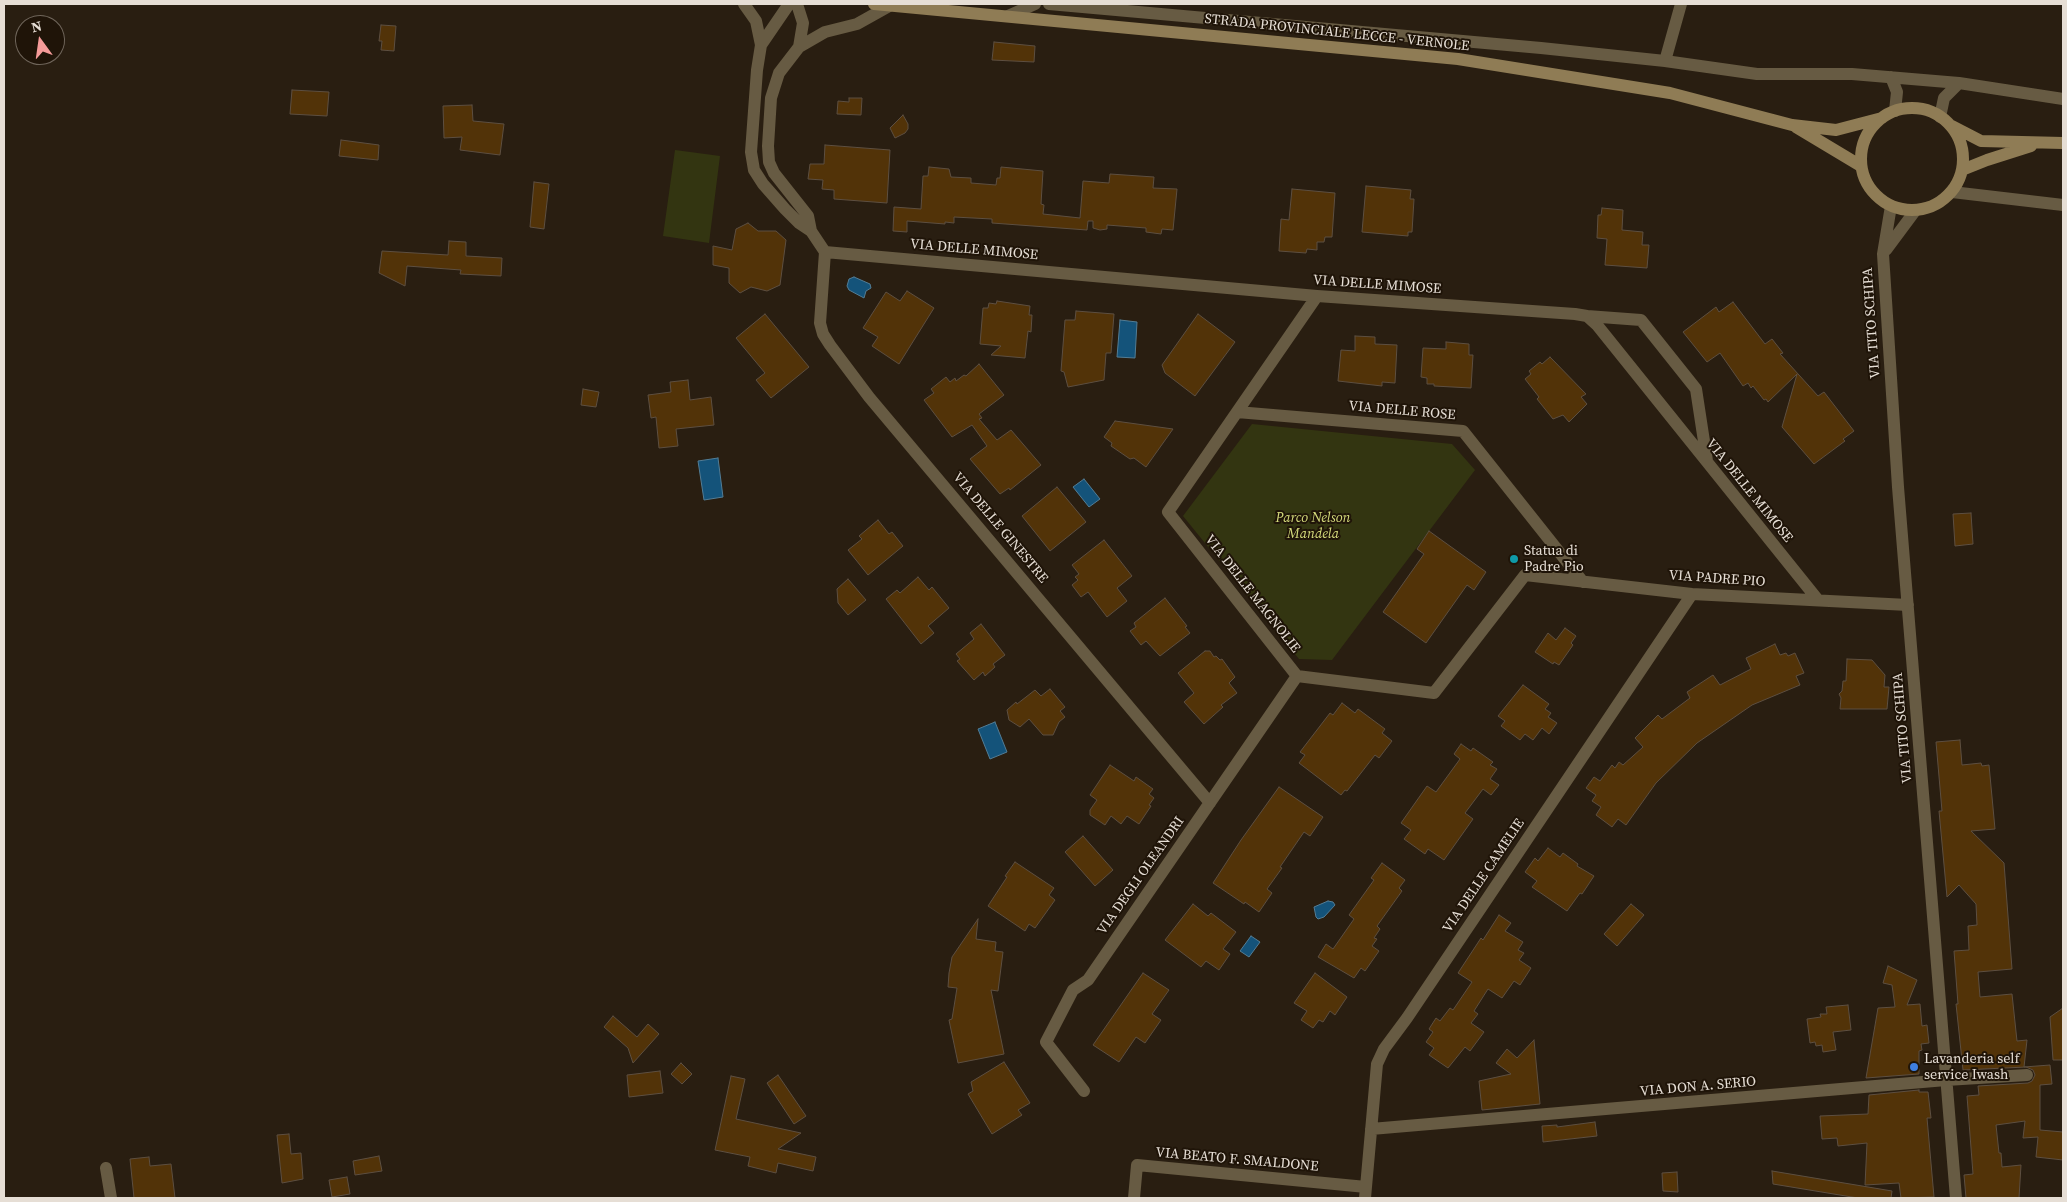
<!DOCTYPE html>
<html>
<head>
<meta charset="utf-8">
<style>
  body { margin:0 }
  #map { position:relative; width:2067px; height:1202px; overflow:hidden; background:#291e11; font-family:"Source Serif 4",serif }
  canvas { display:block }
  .frame { position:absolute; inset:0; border:5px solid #e6ded5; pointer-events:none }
  .north { position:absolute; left:15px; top:15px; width:50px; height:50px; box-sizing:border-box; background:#1f1408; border:1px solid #6f655a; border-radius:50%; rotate:346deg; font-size:14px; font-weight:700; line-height:20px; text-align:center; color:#e6ded5 }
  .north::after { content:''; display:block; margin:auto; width:18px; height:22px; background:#f59b99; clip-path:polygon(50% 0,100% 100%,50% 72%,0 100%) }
</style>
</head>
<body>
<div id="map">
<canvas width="2067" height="1202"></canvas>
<div class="frame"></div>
<div class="north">N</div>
</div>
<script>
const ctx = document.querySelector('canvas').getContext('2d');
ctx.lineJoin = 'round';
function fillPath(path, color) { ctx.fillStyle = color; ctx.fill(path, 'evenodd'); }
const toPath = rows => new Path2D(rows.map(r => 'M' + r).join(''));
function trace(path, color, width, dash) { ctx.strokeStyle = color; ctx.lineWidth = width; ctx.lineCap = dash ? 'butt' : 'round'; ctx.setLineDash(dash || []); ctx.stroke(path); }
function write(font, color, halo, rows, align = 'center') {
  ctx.font = font + ' "Source Serif 4",serif'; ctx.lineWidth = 4; ctx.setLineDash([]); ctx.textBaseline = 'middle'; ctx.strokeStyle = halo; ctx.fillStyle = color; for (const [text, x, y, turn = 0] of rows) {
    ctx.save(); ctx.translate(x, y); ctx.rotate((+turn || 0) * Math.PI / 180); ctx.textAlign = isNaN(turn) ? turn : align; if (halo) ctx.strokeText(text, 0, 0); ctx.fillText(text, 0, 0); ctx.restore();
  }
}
fillPath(toPath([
  [675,150,720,156,709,243,663,236],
  [1252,424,1452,444,1475,470,1332,660,1299,659,1183,516]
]), '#333511');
const water = toPath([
  [854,277,870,284,871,288,866,291,864,298,849,290,847,286,849,279,854,277],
  [1120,320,1137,322,1135,358,1117,357,1120,320],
  [718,458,723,497,704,500,698,461,718,458],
  [1084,479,1100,499,1089,507,1073,487,1084,479],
  [995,722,1007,752,990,759,978,729,995,722],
  [1328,901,1333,902,1335,905,1324,917,1318,919,1316,917,1314,907,1328,901],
  [1251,936,1260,942,1249,957,1240,951,1251,936]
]);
fillPath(water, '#14537a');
trace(water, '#537d95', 1);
const building = toPath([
  [381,25,396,26,394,51,381,50,382,41,379,41,381,25],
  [994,42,1035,46,1034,62,992,60,994,42],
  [292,90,329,92,327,116,290,114,292,90],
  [849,98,862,98,861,115,837,114,838,101,849,102,849,98],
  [472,105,473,121,504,124,500,155,460,150,462,137,444,138,443,106,472,105],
  [903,115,908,124,908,129,905,133,895,138,890,128,903,115],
  [341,140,379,145,378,160,339,156,341,140],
  [825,145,890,150,887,203,834,199,834,190,822,189,823,180,808,179,810,164,824,164,825,145],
  [929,167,949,169,951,177,971,178,971,183,996,185,997,178,1000,178,1001,167,1043,171,1041,204,1044,205,1043,214,1080,218,1083,181,1109,183,1110,174,1154,177,1153,188,1177,189,1173,230,1162,229,1161,234,1146,232,1146,228,1107,225,1107,229,1100,230,1093,228,1093,221,1088,221,1087,230,992,223,992,219,954,217,954,223,945,222,945,224,907,221,907,232,893,231,894,207,921,209,923,176,928,176,929,167],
  [534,182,549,184,544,229,530,227,534,182],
  [1366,186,1411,190,1410,199,1414,199,1412,232,1408,232,1408,236,1362,232,1366,186],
  [1292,189,1335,193,1332,237,1325,237,1324,242,1317,242,1317,250,1307,249,1306,253,1279,251,1281,219,1289,220,1292,189],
  [1602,208,1623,210,1622,230,1643,232,1642,245,1649,245,1647,268,1605,265,1607,239,1597,238,1598,215,1601,215,1602,208],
  [748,223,758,231,776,231,786,240,780,285,767,291,751,287,740,293,729,283,729,268,713,265,713,246,732,250,736,229,748,223],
  [449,241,466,242,466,256,502,258,501,276,460,274,461,270,407,266,405,286,379,273,382,251,448,255,449,241],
  [907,291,934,308,899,364,872,346,878,337,863,328,886,292,900,301,907,291],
  [997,301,1030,306,1029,315,1032,315,1031,332,1028,331,1025,358,991,355,1001,346,980,344,983,308,988,308,989,303,996,304,997,301],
  [1733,302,1765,344,1772,339,1783,353,1780,354,1818,396,1824,392,1854,431,1843,439,1845,441,1814,464,1782,427,1797,374,1768,402,1766,399,1764,400,1753,386,1751,388,1748,383,1743,386,1720,353,1707,362,1683,332,1716,307,1719,312,1733,302],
  [1076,311,1114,314,1111,353,1106,353,1104,380,1068,387,1064,372,1061,371,1065,320,1075,320,1076,311],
  [765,314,809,367,771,398,756,380,765,373,736,338,765,314],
  [1198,314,1235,342,1195,396,1165,373,1162,365,1198,314],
  [1355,336,1375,337,1375,344,1397,345,1395,383,1382,382,1382,386,1338,381,1341,350,1355,351,1355,336],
  [1446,342,1469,344,1469,355,1473,355,1471,388,1434,386,1434,384,1427,384,1427,378,1421,377,1423,348,1446,349,1446,342],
  [1550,357,1586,394,1581,397,1587,404,1569,422,1563,415,1553,419,1537,399,1539,397,1525,379,1531,374,1529,371,1540,362,1542,364,1550,357],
  [979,364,1004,395,979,414,982,418,979,419,997,440,1011,430,1041,465,1010,490,1009,488,1000,494,970,459,987,446,972,425,952,437,924,400,934,393,931,389,946,377,950,382,955,378,956,381,964,375,966,376,979,364],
  [688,380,690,400,711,397,714,425,676,429,678,446,659,448,656,417,651,418,648,395,671,392,670,382,688,380],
  [583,389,599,392,596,407,581,405,583,389],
  [1115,421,1173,429,1146,467,1134,458,1130,459,1111,446,1112,443,1104,437,1115,421],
  [1057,487,1086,522,1050,551,1022,516,1057,487],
  [1971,513,1973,544,1955,546,1953,514,1971,513],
  [878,520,889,534,892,532,903,546,868,575,848,550,862,539,859,536,878,520],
  [1429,531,1486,572,1474,590,1467,585,1426,643,1383,612,1424,554,1417,549,1429,531],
  [1104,540,1132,576,1117,588,1127,601,1107,617,1088,592,1081,597,1072,585,1078,580,1075,577,1079,574,1072,565,1104,540],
  [918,577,929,590,932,587,949,608,928,626,934,633,921,644,886,599,897,590,900,593,918,577],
  [848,579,866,600,848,615,838,603,837,589,848,579],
  [1165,598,1187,626,1185,627,1190,633,1160,656,1146,641,1141,645,1130,631,1136,627,1134,623,1165,598],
  [981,624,1005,655,993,664,995,667,985,676,983,672,974,680,957,661,960,659,956,654,974,639,970,633,981,624],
  [1565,628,1576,636,1571,643,1573,645,1559,665,1554,662,1553,664,1535,652,1548,633,1556,640,1565,628],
  [1775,644,1780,655,1786,653,1788,656,1795,653,1804,673,1796,676,1800,685,1752,705,1697,743,1656,783,1626,825,1618,819,1612,827,1596,815,1601,807,1592,801,1596,795,1586,788,1594,777,1600,781,1612,765,1615,768,1619,762,1623,765,1643,747,1635,738,1658,715,1662,719,1690,698,1687,692,1713,675,1720,685,1751,669,1746,658,1775,644],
  [1205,651,1210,651,1214,657,1216,656,1220,660,1222,659,1235,677,1229,683,1237,693,1221,705,1223,707,1204,724,1184,702,1194,693,1178,673,1205,651],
  [1847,659,1872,660,1885,675,1884,687,1889,687,1887,709,1840,709,1841,698,1839,694,1842,691,1843,681,1846,681,1847,659],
  [1523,685,1549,704,1545,709,1551,713,1548,717,1557,723,1549,734,1542,728,1533,740,1525,734,1520,740,1501,726,1505,721,1498,716,1523,685],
  [1050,689,1065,707,1060,711,1065,717,1059,722,1053,735,1043,735,1029,719,1020,727,1009,720,1007,710,1016,702,1017,704,1035,690,1041,696,1050,689],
  [1342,703,1355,713,1358,709,1385,729,1382,733,1392,741,1379,758,1375,755,1347,791,1345,790,1341,795,1299,763,1305,755,1300,752,1330,713,1333,715,1342,703],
  [1960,740,1962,765,1981,763,1982,766,1989,765,1995,829,1971,831,2004,863,2012,969,1978,972,1980,997,2012,994,2017,1041,2027,1040,2024,1067,2050,1065,2052,1084,2040,1085,2040,1130,2063,1132,2063,1160,2036,1157,2038,1137,2023,1138,2025,1121,1996,1125,1999,1153,2001,1153,2002,1167,2021,1165,2019,1198,1966,1198,1964,1175,1973,1174,1967,1096,1979,1095,1978,1086,2028,1083,2032,1081,2035,1075,2033,1070,2026,1067,1963,1070,1956,1004,1958,1004,1954,951,1969,950,1968,926,1977,925,1976,904,1959,885,1947,897,1939,811,1942,811,1936,742,1960,740],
  [1461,744,1471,751,1473,748,1493,762,1490,765,1497,769,1490,779,1499,785,1491,795,1483,789,1465,813,1473,819,1444,860,1428,849,1425,854,1404,839,1411,830,1401,823,1427,786,1436,792,1460,759,1454,754,1461,744],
  [1110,765,1134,781,1136,777,1153,789,1149,794,1154,798,1149,805,1151,806,1139,824,1127,816,1121,824,1111,816,1105,825,1090,815,1090,810,1097,800,1090,795,1110,765],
  [1279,787,1323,817,1310,836,1304,832,1280,867,1282,868,1267,889,1272,893,1259,912,1245,902,1244,904,1213,883,1241,840,1279,787],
  [1083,836,1113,870,1095,886,1065,852,1083,836],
  [1548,848,1560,857,1563,853,1578,864,1577,866,1594,876,1582,894,1580,893,1567,911,1532,887,1537,881,1525,872,1535,858,1538,861,1548,848],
  [1015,862,1054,888,1049,895,1055,900,1035,928,1029,924,1025,931,988,906,1007,877,1005,876,1015,862],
  [1382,863,1405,880,1399,888,1402,891,1377,926,1380,929,1374,938,1377,939,1372,946,1379,951,1365,971,1361,968,1354,978,1318,957,1326,944,1333,949,1354,919,1349,915,1374,880,1371,878,1382,863],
  [1193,904,1208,916,1211,913,1236,932,1223,949,1230,954,1219,970,1206,961,1201,967,1165,940,1193,904],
  [1631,904,1644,915,1617,946,1604,934,1631,904],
  [1499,915,1511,923,1505,931,1523,942,1518,950,1524,953,1519,960,1531,968,1520,985,1514,981,1502,998,1488,989,1474,1011,1478,1014,1471,1023,1484,1032,1470,1051,1465,1047,1448,1068,1429,1055,1434,1048,1426,1042,1433,1032,1429,1029,1436,1018,1440,1021,1450,1008,1453,1010,1472,982,1458,973,1481,938,1483,940,1499,915],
  [978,919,976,939,996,942,995,951,1003,952,998,991,991,990,1004,1054,958,1063,949,1020,952,1019,957,988,948,987,949,973,952,957,978,919],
  [1888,966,1917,980,1907,1005,1920,1004,1922,1026,1927,1025,1929,1043,1921,1044,1922,1050,1919,1051,1919,1074,1866,1078,1878,1008,1895,1007,1892,985,1883,983,1888,966],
  [1143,973,1169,990,1152,1014,1161,1020,1145,1043,1136,1037,1119,1062,1093,1045,1143,973],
  [1315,973,1347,997,1335,1015,1330,1011,1323,1022,1319,1020,1313,1028,1301,1020,1307,1011,1294,1003,1315,973],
  [1848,1005,1851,1030,1833,1032,1836,1050,1823,1052,1822,1045,1816,1046,1815,1042,1810,1043,1807,1019,1821,1017,1820,1014,1827,1014,1826,1007,1848,1005],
  [2063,1008,2063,1060,2053,1060,2050,1017,2063,1008],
  [613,1016,637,1037,648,1024,659,1034,633,1063,628,1048,604,1027,613,1016],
  [1534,1040,1540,1104,1482,1110,1479,1081,1511,1074,1496,1063,1507,1049,1517,1058,1534,1040],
  [1004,1062,1030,1103,1018,1110,1022,1115,992,1134,968,1094,973,1091,971,1082,1004,1062],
  [681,1063,692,1074,682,1084,671,1074,681,1063],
  [660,1071,663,1093,629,1097,627,1075,660,1071],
  [778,1075,806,1116,794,1124,767,1083,778,1075],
  [731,1076,745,1079,736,1119,801,1133,778,1149,816,1157,813,1171,778,1163,776,1173,748,1166,750,1157,715,1150,731,1076],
  [1919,1090,1919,1092,1928,1092,1931,1118,1927,1118,1934,1197,1901,1198,1899,1183,1865,1185,1867,1143,1838,1146,1837,1138,1822,1139,1820,1116,1868,1114,1869,1095,1919,1090],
  [1595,1122,1597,1136,1543,1142,1542,1126,1557,1125,1557,1127,1595,1122],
  [289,1134,291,1154,301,1153,303,1179,282,1183,277,1135,289,1134],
  [379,1156,382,1171,355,1175,353,1161,379,1156],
  [149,1157,150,1166,171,1164,175,1198,134,1198,130,1159,149,1157],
  [1772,1171,1892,1191,1891,1198,1858,1198,1773,1184,1772,1171],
  [1677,1172,1678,1192,1663,1191,1662,1173,1677,1172],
  [347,1177,350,1194,332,1197,329,1180,347,1177]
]);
fillPath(building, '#523308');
trace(building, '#5d4f41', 1);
trace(toPath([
  [744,4,756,21,761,45,757,70,751,152,754,170,763,184,785,209,799,223,811,231],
  [797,4,803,23,799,47],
  [1049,4,1541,48,1665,61,1681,4],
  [1008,16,1035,4],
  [761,45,789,4],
  [1665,61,1757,74,1852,74,1959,83,2063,99],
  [1891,77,1897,92,1895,111],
  [1940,117,1944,98,1959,83],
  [1952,192,2063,205],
  [1891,206,1883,254,1898,487,1956,1198],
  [1886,250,1915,211],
  [825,252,1317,296,1575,314,1587,316,1597,325,1818,600],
  [825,252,820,323,823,334,830,345,869,397,1210,803],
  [825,252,811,231,808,216,774,173,769,162,768,146,771,98,779,73,799,47,825,32,857,24,891,5],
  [1317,296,1168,512,1297,676,1434,693,1525,575,1692,594,1908,605],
  [1587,316,1641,320,1696,389,1707,461],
  [1237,412,1463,431,1583,582],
  [1084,1091,1046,1042,1073,990,1088,980,1297,676],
  [1371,1129,1946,1080,2027,1075],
  [106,1168,111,1198],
  [1134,1198,1137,1165,1366,1187],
  [1365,1198,1377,1064,1384,1049,1407,1018,1692,594]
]), '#675b43', 12);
trace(toPath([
  [874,4,1458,59,1670,93,1792,125,1836,130,1882,118],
  '1861 159a51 51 0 1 1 102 0a51 51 0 1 1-102 0Z',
  [1952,126,1981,141,2063,143],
  [1796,127,1861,166],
  [1962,170,1987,160,2031,146]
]), '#8f7c55', 12);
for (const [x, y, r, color] of [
  [1514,559,5,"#0f9aa8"],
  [1914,1067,5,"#3f7fe0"]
]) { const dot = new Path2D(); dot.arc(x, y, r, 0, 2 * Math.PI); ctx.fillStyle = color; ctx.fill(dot); trace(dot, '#1f1408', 2); }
write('14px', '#e6ded5', '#1f1408', [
  ["STRADA PROVINCIALE LECCE - VERNOLE",1337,33,6],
  ["VIA DELLE MIMOSE",974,250,5],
  ["VIA DELLE MIMOSE",1377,285,4],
  ["VIA TITO SCHIPA",1872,323,-94],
  ["VIA DELLE ROSE",1402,411,5],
  ["VIA DELLE MIMOSE",1749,491,51],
  ["VIA DELLE GINESTRE",1000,528,50],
  ["VIA PADRE PIO",1717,579,4],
  ["VIA DELLE MAGNOLIE",1252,594,52],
  ["VIA TITO SCHIPA",1903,728,-95],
  ["VIA DEGLI OLEANDRI",1141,876,-55],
  ["VIA DELLE CAMELIE",1484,876,-56],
  ["VIA DON A. SERIO",1698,1087,-5],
  ["VIA BEATO F. SMALDONE",1237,1160,5]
]);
write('italic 14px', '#d4da7b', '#1f1408', [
  ["Parco Nelson",1313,518],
  ["Mandela",1313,534]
]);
write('14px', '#e6ded5', '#1f1408', [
  ["Statua di",1524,551],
  ["Padre Pio",1524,567],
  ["Lavanderia self",1924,1059],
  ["service Iwash",1924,1075]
], 'left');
</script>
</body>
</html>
